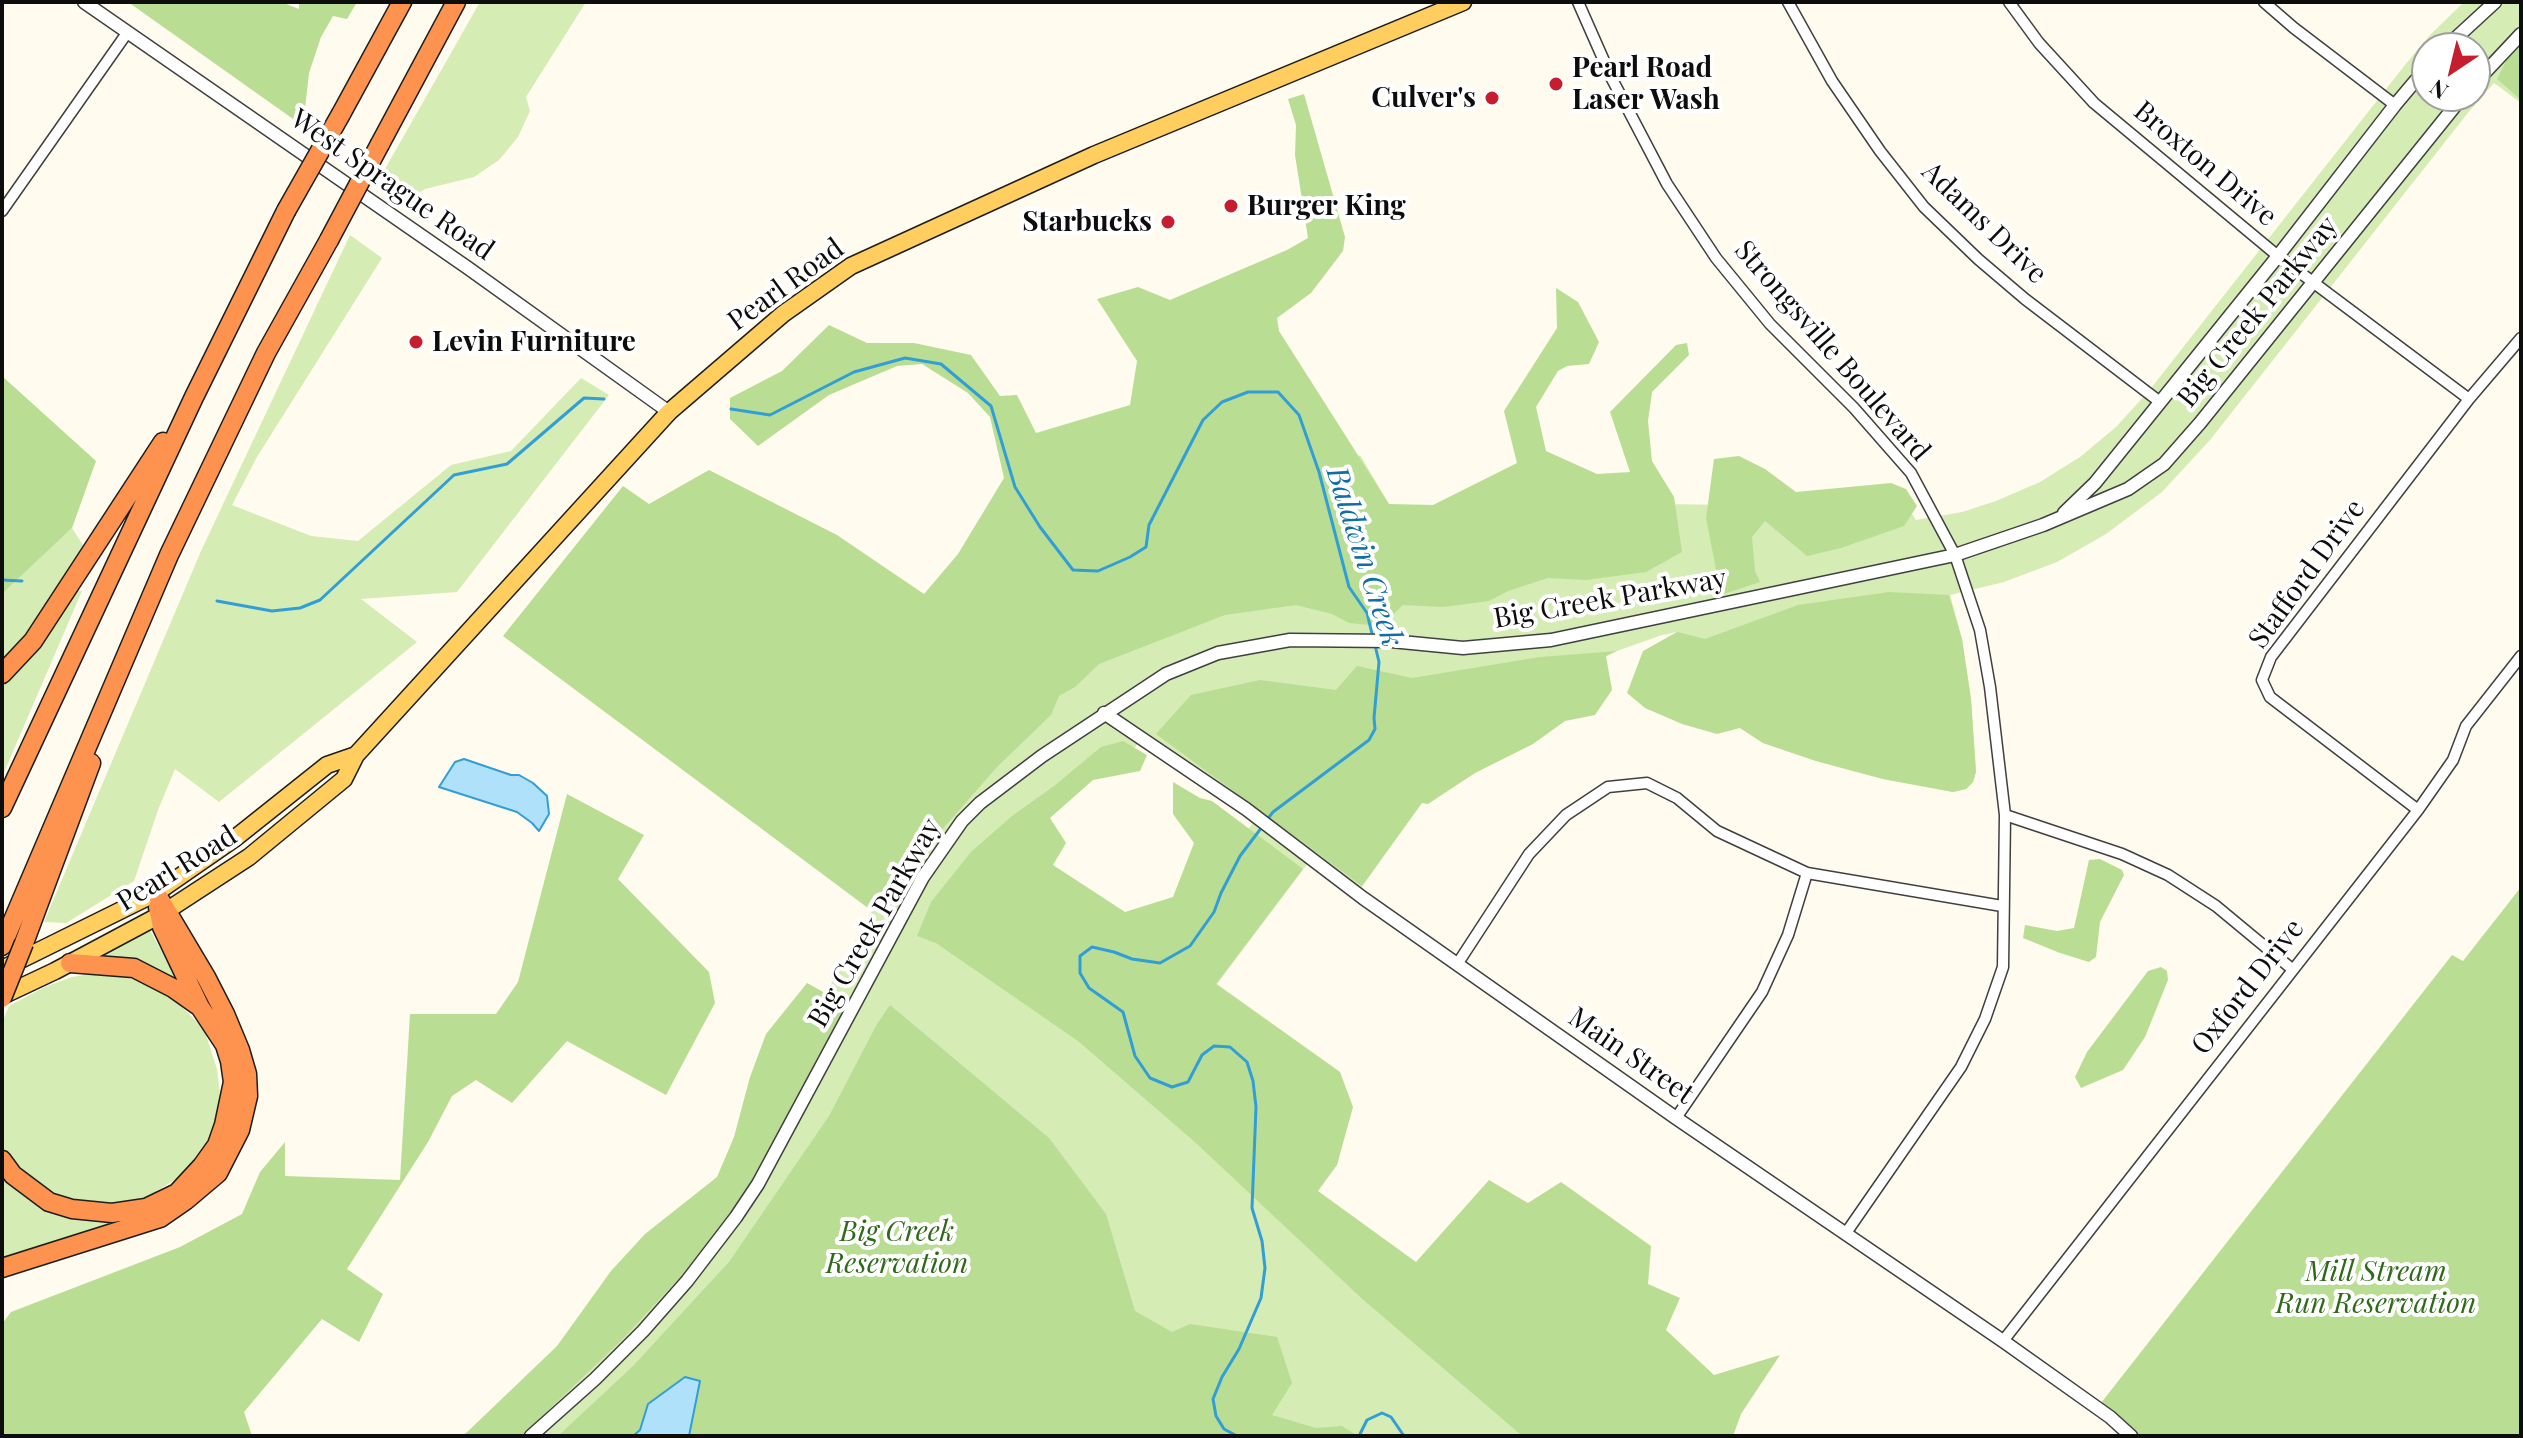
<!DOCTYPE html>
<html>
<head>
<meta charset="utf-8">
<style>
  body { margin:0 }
  #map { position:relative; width:2523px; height:1438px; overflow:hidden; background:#fffbee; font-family:"Playfair Display",serif }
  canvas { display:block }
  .frame { position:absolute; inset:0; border:4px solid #0d0d0d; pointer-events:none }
  .north { position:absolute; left:2411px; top:32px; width:80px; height:80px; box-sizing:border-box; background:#fff; border:2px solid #9e9e9e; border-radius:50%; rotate:215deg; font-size:22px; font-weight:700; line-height:32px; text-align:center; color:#0d0d0d }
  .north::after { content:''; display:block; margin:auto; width:28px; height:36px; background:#c61d2f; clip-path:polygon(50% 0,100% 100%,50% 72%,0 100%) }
</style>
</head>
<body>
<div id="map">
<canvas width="2523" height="1438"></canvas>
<div class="frame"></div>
<div class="north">N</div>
</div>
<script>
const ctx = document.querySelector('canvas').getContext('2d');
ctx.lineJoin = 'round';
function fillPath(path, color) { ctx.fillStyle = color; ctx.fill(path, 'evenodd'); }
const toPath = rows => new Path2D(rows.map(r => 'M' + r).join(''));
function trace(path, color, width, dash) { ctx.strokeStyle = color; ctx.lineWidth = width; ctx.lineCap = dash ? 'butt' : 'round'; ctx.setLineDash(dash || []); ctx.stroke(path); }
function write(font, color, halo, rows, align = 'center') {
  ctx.font = font + ' "Playfair Display",serif'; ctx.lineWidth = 8; ctx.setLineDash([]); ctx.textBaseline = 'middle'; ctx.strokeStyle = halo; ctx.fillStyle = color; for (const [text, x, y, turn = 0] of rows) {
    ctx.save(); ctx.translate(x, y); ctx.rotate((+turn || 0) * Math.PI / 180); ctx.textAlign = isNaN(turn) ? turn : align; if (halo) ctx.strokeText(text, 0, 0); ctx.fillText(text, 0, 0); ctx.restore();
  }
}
fillPath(toPath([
  [480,2,586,2,526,97,530,111,518,137,499,160,474,177,425,189,408,200,381,176],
  [2464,2,2521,2,2521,103,2494,83,2467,114,2210,440,2162,492,2106,534,2057,562,2004,582,1950,595,1962,639,1971,699,1976,772,1973,782,1966,789,1953,792,1883,779,1816,761,1763,743,1731,722,1677,632,1662,635,1617,651,1574,671,1430,791,1359,891,1311,859,1217,984,1340,1072,1294,1135,1288,1229,1362,1299,1522,1436,474,1436,717,1177,756,1117,877,902,1042,706,1360,455,1396,516,1450,501,1731,505,1895,487,1916,520,1962,512,1996,501,2040,482,2080,457,2116,427,2148,392,2405,65,2429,36],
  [2427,48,2475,48,2475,96,2427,96],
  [1141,739,1256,819,1161,945,1008,840,1132,752],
  [350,235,382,258,257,457,232,505,311,536,358,541,451,465,511,451,581,378,609,395,457,592,361,599,417,642,219,802,175,769,158,810,134,881,66,923,44,922,201,551],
  [72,528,83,545,23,642,2,662,2,594],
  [77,591,82,591,2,777,2,686],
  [148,927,177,978,178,983,93,957],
  [109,971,139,977,174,999,204,1029,217,1069,220,1095,220,1112,212,1135,203,1152,190,1170,146,1198,119,1206,83,1204,47,1193,14,1167,2,1148,2,1023,9,1006,45,987,72,977],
  [2,1170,19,1190,135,1216,2,1264]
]), '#d5ecb5');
fillPath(toPath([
  [128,2,281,2,299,9,299,2,357,2,347,19,333,16,321,37,309,73,303,126],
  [2521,44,2521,100,2497,79,2507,59],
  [1304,94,1345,237,1343,251,1311,293,1277,318,1279,331,1389,504,1433,505,1517,463,1504,411,1557,328,1556,288,1578,302,1599,342,1589,364,1567,366,1558,371,1536,407,1546,451,1597,474,1630,472,1610,412,1676,345,1687,343,1689,355,1652,392,1648,421,1652,461,1674,497,1682,552,1646,572,1586,580,1548,578,1508,591,1489,601,1443,607,1403,605,1381,626,1349,623,1332,614,1296,605,1225,615,1099,664,1075,687,1059,696,1051,715,998,766,909,867,892,903,872,911,503,636,623,486,649,504,709,470,837,535,924,594,958,554,1004,478,990,417,968,393,922,364,897,366,829,395,758,446,730,419,730,398,782,371,829,325,867,343,914,343,971,355,1000,396,1017,395,1036,433,1130,405,1137,361,1097,299,1138,287,1170,300,1287,250,1308,238,1295,155,1296,125,1288,99],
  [2,376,96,461,72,528,2,594],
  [1739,456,1765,469,1796,492,1891,483,1906,489,1917,506,1904,526,1841,548,1807,556,1765,521,1752,537,1755,571,1760,582,1721,595,1706,518,1714,459],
  [1889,592,1949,595,1962,639,1971,699,1976,772,1973,782,1966,789,1953,792,1883,779,1816,761,1763,743,1740,728,1717,734,1682,724,1645,708,1627,693,1643,651,1677,632,1705,639,1798,605],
  [1617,651,1606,656,1612,690,1595,715,1565,721,1533,744,1475,773,1428,804,1422,803,1362,886,1156,734,1191,695,1260,680,1336,690,1357,666,1412,678,1540,657],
  [1123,741,1147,755,1140,771,1093,780,1050,818,1066,843,1053,865,1125,912,1173,897,1194,843,1173,814,1173,782,1200,798,1212,801,1303,869,1216,984,1340,1072,1353,1107,1337,1165,1318,1191,1416,1262,1489,1180,1528,1203,1561,1182,1651,1246,1648,1284,1680,1298,1666,1330,1714,1375,1780,1355,1741,1414,1733,1436,1522,1436,1362,1299,1196,1143,1078,1041,936,943,917,936,931,902,971,852,1012,816,1054,786,1101,747],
  [567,794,644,835,618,879,709,972,715,1003,666,1095,567,1041,512,1103,476,1080,452,1096,428,1142,347,1269,383,1294,359,1342,322,1319,244,1412,252,1436,2,1436,2,1324,11,1312,180,1247,242,1214,260,1172,285,1142,285,1176,400,1180,410,1014,496,1014,518,982],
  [2100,859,2122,870,2124,875,2100,922,2096,957,2089,962,2060,953,2023,938,2025,925,2057,931,2074,928,2089,860],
  [2521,887,2521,1436,2140,1436,2101,1403,2452,955,2463,961],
  [2161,967,2167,971,2168,980,2145,1037,2123,1070,2081,1088,2075,1077,2087,1052,2148,971],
  [807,983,834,998,848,1003,742,1198,694,1262,621,1341,521,1436,463,1436,557,1346,611,1271,645,1234,717,1177,734,1137,750,1077,766,1034],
  [890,1005,1049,1138,1106,1214,1135,1311,1172,1332,1190,1324,1277,1337,1292,1383,1272,1415,1316,1428,1342,1426,1358,1436,689,1436,700,1381,648,1403,640,1430,633,1436,558,1436,633,1366,729,1262,829,1116,877,1024]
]), '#b9de93');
const water = toPath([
  [464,759,511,775,519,775,533,783,547,796,549,814,539,831,532,823,517,812,439,787,455,762,464,759],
  [685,1377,700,1381,689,1436,633,1436,640,1430,648,1404,685,1377]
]);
fillPath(water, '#afe2fa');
trace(water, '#319ed6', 2);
trace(toPath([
  [731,409,770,415,854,372,905,358,941,364,991,406,1015,487,1040,527,1073,570,1098,571,1130,557,1146,547,1149,525,1203,420,1222,402,1248,392,1278,392,1299,415,1319,472,1349,587,1367,613,1373,638],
  [2,580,22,581],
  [217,601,272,611,300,608,320,600,454,475,507,464,584,398,604,399],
  [1266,821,1273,812,1369,740,1375,729,1374,718,1379,662,1375,645],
  [1237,1436,1224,1429,1216,1416,1213,1399,1222,1377,1239,1349,1261,1298,1265,1268,1262,1241,1252,1208,1256,1107,1253,1081,1247,1062,1230,1047,1214,1046,1202,1055,1188,1082,1172,1087,1150,1078,1135,1056,1123,1012,1089,988,1080,973,1080,956,1092,947,1114,952,1132,959,1160,963,1190,946,1214,912,1221,893,1240,856,1262,827],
  [1359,1436,1367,1420,1382,1413,1391,1417,1404,1436]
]), '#319ed6', 3);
const minor = toPath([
  [1578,2,1612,79,1667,184,1716,258,1770,324,1854,408,1911,473,1955,555,1980,630,1990,687,2005,815,2003,967,1985,1019,1961,1067,1846,1233],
  [1788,2,1832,81,1880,151,1924,207,1978,259,2025,299,2160,402],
  [2009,2,2039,43,2094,103,2278,256,2469,399],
  [2264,2,2294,28,2395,105],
  [2,211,127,33],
  [2418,810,2270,697,2262,680,2271,657,2469,399,2521,338],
  [2005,815,2122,854,2168,875,2216,906,2292,969],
  [1458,963,1529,854,1566,815,1608,787,1647,783,1677,798,1717,831,1807,873,2002,906],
  [1676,1118,1762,992,1788,935,1807,873],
  [2003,1341,2418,810,2453,760,2466,726,2521,656]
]);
const tertiary = toPath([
  [84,2,468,268,669,412],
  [2445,48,2495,2],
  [2475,83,2521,34],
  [2064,513,2095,483,2278,256,2395,105,2427,67],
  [1104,713,1246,809,1363,898,1676,1118,2003,1341,2110,1417,2131,1436],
  [531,1436,595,1379,643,1331,687,1281,736,1217,758,1184,923,877,962,821,980,803,1042,756,1166,674,1218,653,1290,640,1391,641,1463,648,1551,640,1955,555,2043,525,2128,489,2164,464,2200,423,2463,96]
]);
const primary = toPath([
  [2,969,156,893,234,839,327,765,356,755],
  [2,996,55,971,160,915,249,857,344,779,356,755,669,412,783,314,851,266,1094,155,1463,2]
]);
const motorway = toPath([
  [341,114,402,2],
  [380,144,456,2],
  [2,674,33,641,163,442],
  [2,808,194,397,286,211],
  [24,943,91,763],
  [2,946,169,555,266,353,329,240],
  [70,963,134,968,173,988,197,1005],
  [2,1160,13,1175,49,1202,72,1209,112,1213,146,1208,177,1193,202,1166,217,1145,224,1125,233,1082,230,1061,225,1045,200,1007,162,927,158,907],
  [2,1268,160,1218,186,1200,218,1173,240,1130,248,1096,247,1074,240,1050,225,1014,206,977,156,893]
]);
trace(minor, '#404040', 13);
trace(tertiary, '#404040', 15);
trace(primary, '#1e1e1e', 19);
trace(motorway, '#1e1e1e', 21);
trace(minor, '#fff', 10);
trace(tertiary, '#fff', 12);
trace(primary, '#ffce5e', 16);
trace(motorway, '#fd934e', 18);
const motorwayBridge = toPath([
  [286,211,341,114],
  [329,240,380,144],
  [2,998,24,943]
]);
trace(motorwayBridge, '#1e1e1e', 21, []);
trace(motorwayBridge, '#fd934e', 18);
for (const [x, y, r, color] of [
  [1556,84,8,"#c61d2f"],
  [1492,98,8,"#c61d2f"],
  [1231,206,8,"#c61d2f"],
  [1168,222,8,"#c61d2f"],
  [416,342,8,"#c61d2f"]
]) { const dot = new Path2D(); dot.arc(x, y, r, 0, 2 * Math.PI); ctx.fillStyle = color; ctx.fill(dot); trace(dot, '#fff', 3); }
write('bold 28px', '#0d0d0d', '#fff', [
  ["Pearl Road",1572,68],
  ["Laser Wash",1572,100],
  ["Culver's",1476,98,"right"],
  ["Burger King",1247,206],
  ["Starbucks",1152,222,"right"],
  ["Levin Furniture",432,342]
], 'left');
write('28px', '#0d0d0d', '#fff', [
  ["Broxton Drive",2205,164,40],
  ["West Sprague Road",392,185,35],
  ["Adams Drive",1984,223,44],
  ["Pearl Road",786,285,-36],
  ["Big Creek Parkway",2258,312,-51],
  ["Strongsville Boulevard",1832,351,49],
  ["Stafford Drive",2307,574,-54],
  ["Big Creek Parkway",1610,599,-10],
  ["Pearl Road",177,869,-32],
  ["Big Creek Parkway",875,923,-60],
  ["Oxford Drive",2248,987,-52],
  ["Main Street",1631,1056,35]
]);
write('italic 28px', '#2f691a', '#fff', [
  ["Big Creek",897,1232],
  ["Reservation",897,1264],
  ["Mill Stream",2376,1272],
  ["Run Reservation",2376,1304]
]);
write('italic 30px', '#0f6da7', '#fff', [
  ["Baldwin Creek",1364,557,72]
]);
</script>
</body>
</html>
